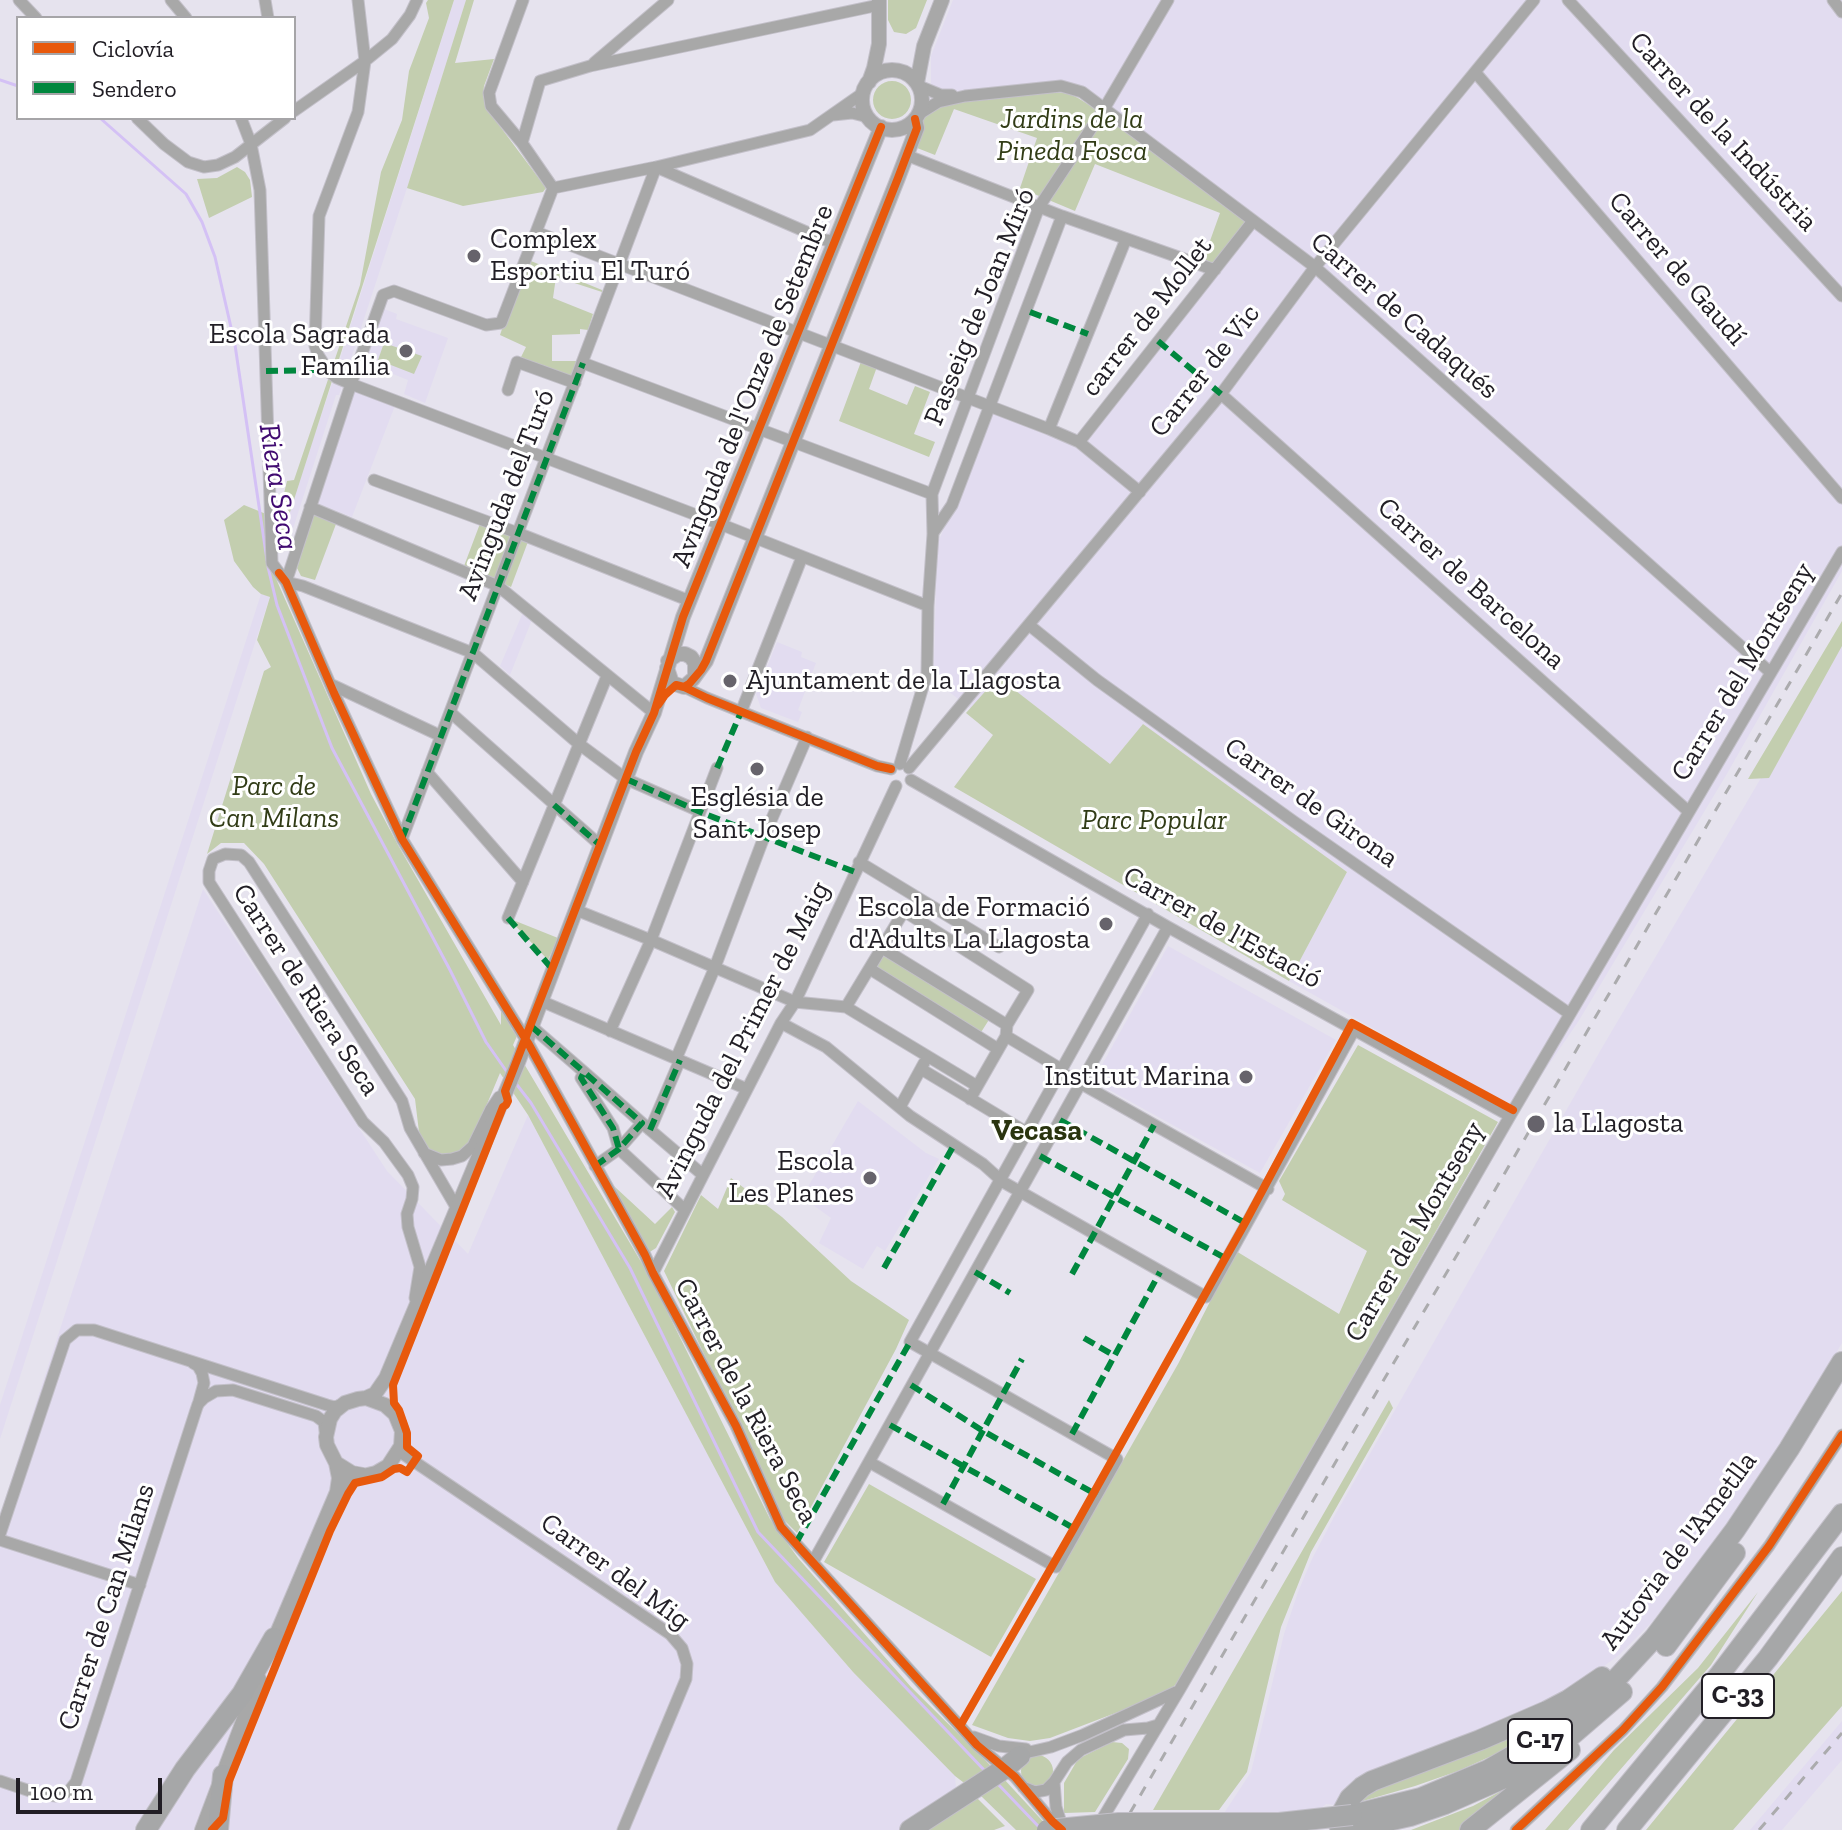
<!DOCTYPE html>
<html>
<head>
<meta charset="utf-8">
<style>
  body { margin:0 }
  #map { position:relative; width:1842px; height:1830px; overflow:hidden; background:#e6e3ee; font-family:"Zilla Slab",serif }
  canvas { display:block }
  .legend { position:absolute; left:16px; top:16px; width:280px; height:104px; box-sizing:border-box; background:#fff; border:2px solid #a6a5a8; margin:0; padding:10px 14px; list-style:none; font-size:24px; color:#211e25 }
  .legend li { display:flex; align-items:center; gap:16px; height:40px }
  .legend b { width:40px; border:2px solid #a6a5a8 }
  .scale { position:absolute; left:16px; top:1778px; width:146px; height:36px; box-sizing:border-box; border:4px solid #211e25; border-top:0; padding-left:10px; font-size:24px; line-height:28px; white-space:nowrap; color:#211e25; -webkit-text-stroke:6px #fff; paint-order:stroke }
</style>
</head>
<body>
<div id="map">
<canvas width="1842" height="1830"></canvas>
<ul class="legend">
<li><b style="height:10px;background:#e8590c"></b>Ciclovía</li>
<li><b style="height:10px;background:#00873e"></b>Sendero</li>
</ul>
<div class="scale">100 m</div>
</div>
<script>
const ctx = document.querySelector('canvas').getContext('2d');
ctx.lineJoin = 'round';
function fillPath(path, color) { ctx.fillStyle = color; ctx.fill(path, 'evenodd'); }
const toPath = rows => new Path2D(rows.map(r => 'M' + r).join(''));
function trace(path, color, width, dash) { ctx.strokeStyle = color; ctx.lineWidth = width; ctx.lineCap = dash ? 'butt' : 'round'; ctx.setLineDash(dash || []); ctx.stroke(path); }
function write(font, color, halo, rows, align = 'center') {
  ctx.font = font + ' "Zilla Slab",serif'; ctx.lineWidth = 6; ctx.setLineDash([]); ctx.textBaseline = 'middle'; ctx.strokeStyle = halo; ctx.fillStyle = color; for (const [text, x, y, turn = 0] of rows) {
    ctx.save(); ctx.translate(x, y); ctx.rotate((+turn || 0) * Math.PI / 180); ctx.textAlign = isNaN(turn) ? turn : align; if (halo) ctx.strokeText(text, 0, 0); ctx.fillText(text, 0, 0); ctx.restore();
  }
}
fillPath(toPath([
  [454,0,466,0,407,188,339,395,336,395,290,538,283,534,299,480,337,369],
  [953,0,1842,0,1842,571,1728,772,1578,1022,1517,1111,1501,1100,1289,981,1347,872,1143,724,1110,764,998,677,971,709,930,677,934,665,937,545,992,412,1074,445,1258,219,1062,81,944,92,931,88,931,56],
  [384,309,397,314,396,319,448,338,425,403,404,394,408,380,365,363],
  [352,389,396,403,352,517,319,504,317,499],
  [261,594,270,596,0,1439,0,1405],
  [524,610,533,617,510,675,500,666],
  [777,642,802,652,801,657,816,663,798,710,802,712,798,722,761,708,756,694],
  [1842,646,1842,1343,1802,1411,1726,1526,1652,1622,1619,1655,1573,1689,1335,1805,1326,1804,1299,1830,1213,1830,1251,1772,1284,1634,1298,1592,1312,1559,1335,1515,1603,1046,1761,778,1769,777],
  [203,889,387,1171,468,1254,528,1115,775,1582,853,1672,955,1776,957,1802,917,1830,0,1830,0,1514],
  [1168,946,1336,1040,1260,1173,1093,1081],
  [858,1101,926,1153,939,1159,885,1251,877,1246,863,1269,819,1243,831,1218,802,1197],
  [1842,1721,1842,1760,1782,1830,1750,1830]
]), '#e2dcf0');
fillPath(toPath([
  [428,0,454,0,283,534,277,522,287,481,294,480,360,285,381,172,402,120,409,71,429,18,426,3],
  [466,0,474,0,455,63,494,59,484,86,483,95,487,109,546,188,543,192,463,206,407,188],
  [888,0,927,0,916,28,906,34,894,32,888,20],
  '873 100a19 19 0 1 1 38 0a19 19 0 1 1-38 0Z',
  [1056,92,1070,94,1078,98,1119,124,1251,222,1212,263,1202,258,1206,252,1220,213,1095,164,1075,211,1020,188,1037,138,954,109,935,155,912,146,925,116,947,101],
  [237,167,245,172,250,180,252,197,209,218,197,179,217,178],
  [526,259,602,290,602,292,556,277,553,298,593,314,588,330,580,329,580,334,552,335,552,361,580,361,572,379,521,357,526,347,500,335],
  [384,343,422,356,414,374,378,360],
  [862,359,878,364,869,389,907,405,915,386,930,392,914,434,935,442,929,457,839,421],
  [244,505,266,514,270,565,371,794,398,845,501,1025,501,1008,513,1027,511,1028,517,1036,513,1045,650,1277,770,1519,798,1558,911,1687,1003,1778,1051,1830,1016,1830,980,1795,955,1776,853,1672,775,1582,528,1115,500,1073,472,1140,462,1151,448,1156,434,1154,426,1147,419,1132,415,1099,264,864,244,843,221,843,207,854,264,671,271,667,257,640,270,597,261,594,253,587,234,561,224,520],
  [314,515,336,524,315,580,301,576,297,568],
  [481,521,529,539,511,587,464,566],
  [1842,621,1842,646,1769,778,1748,779],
  [998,677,1110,764,1143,724,1347,872,1289,981,954,787,993,735,966,713],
  [508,918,558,938,548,960],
  [882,948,992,1015,978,1037,870,969],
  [1358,1045,1498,1122,1179,1683,1152,1699,1050,1738,1030,1741,1008,1738,972,1725,1178,1364,1236,1251,1339,1314,1367,1251,1282,1200,1285,1194,1279,1181],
  [602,1175,655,1224,672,1207,675,1212,656,1248,645,1255],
  [731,1178,782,1217,851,1281,909,1320,896,1349,797,1533,784,1520,664,1271,701,1195,718,1209],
  [1389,1400,1393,1408,1311,1552,1281,1627,1247,1772,1219,1810,1153,1810],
  [869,1484,1036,1579,991,1657,824,1562],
  [1842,1591,1842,1706,1733,1830,1646,1830],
  [1758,1592,1711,1665,1568,1830,1545,1830,1614,1750,1698,1668],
  [1561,1711,1496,1754,1458,1771,1415,1786,1356,1803,1376,1789],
  [1112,1742,1122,1743,1129,1749,1128,1759,1095,1812,1064,1813,1064,1783,1078,1759],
  '1021 1771a16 16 0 1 1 32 0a16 16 0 1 1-32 0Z',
  [1531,1775,1459,1830,1411,1830,1473,1806],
  [976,1797,1005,1826,994,1830,928,1830]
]), '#c3ceaf');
trace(toPath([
  [0,80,18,86],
  [100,118,186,194,202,222,215,257,235,345,267,560],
  [268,567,277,605,332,748,450,970,486,1042,507,1072],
  [514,1081,531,1103,630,1268,758,1532,986,1772],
  [997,1783,1039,1827]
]), '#d4c1f5', 3);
const street = toPath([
  [19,0,36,18],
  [171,0,186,18],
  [265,0,268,18],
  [358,0,365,61,358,112,319,216,315,346,318,355,329,372,337,378,351,384,720,524,928,606],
  [523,0,489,93,491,106,522,143,553,188],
  [1568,0,1842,296],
  [1833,0,1842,12],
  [594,63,668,0],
  [1475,72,1842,498],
  [919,86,941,95,952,95],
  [294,111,365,61,392,39,410,15,417,0],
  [919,114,938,102,965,96,1061,86,1082,92,1315,267,1770,672],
  [833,115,852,113,868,117],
  [137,118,164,144,188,162,204,167,218,165,235,157,285,118],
  [241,118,251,144,260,190,272,563,286,582,334,693,402,839,528,1043,645,1255,653,1273,736,1426,781,1527,977,1745,1015,1777,1052,1821,1062,1830],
  [522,143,540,81,590,66,879,5],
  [906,155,1062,216,1215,270],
  [553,188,501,323,486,325,394,291,383,295,351,384,286,582,303,586,473,653,579,744,626,779,699,811],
  [553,188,656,167,810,130,863,93],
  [536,232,1049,429,1079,442,1140,492],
  [583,363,932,494],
  [508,390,517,362,575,383],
  [1221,394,1688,811],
  [1049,429,1126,239],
  [1079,442,1253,221],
  [374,480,518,533,690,601],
  [310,507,498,586,654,713],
  [933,533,952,505,1062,216],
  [1029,625,1097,680,1293,821,1570,1014],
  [330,684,441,736],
  [684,687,707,698,877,766,891,769],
  [450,712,600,845],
  [741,712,802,557],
  [900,764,927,673,928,606,933,534,932,494,1039,207,1104,109,1168,0],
  [909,768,1221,394,1315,267,1534,0],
  [427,772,523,882],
  [911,780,1168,927,1510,1116],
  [402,839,656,167,825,240,834,241],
  [859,862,999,947],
  [576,910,651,940,795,1002,846,1007,977,1086],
  [508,918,607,676],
  [882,948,1007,1025],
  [870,969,998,1049],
  [541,1001,747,1089],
  [846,1007,904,911,1028,990,1007,1025,1006,1036,970,1099],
  [781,1023,826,1047,910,1116,983,1164,1003,1182,1206,1297,1354,1030],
  [531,1026,584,1072],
  [610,1031,651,940,717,768],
  [1006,1036,1061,1069,1064,1074,1268,1189],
  [676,1059,715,967,764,837,807,737],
  [921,1069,1026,1132],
  [900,1107,924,1063],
  [642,1123,703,1175],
  [650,1130,680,1060],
  [619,1149,685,1210],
  [424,1153,441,1160,452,1159,462,1156,473,1146,491,1109,499,1097],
  [595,1166,619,1149,642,1123,584,1072,581,1078,613,1128,619,1149],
  [653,1273,781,1023,795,1002,896,786],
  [415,1298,420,1267,408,1227,407,1214,412,1199,413,1187,408,1175,384,1142,363,1122,209,882,209,871,213,859,225,854,241,855,249,862,402,1101,410,1128,456,1207],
  [193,1363,198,1366,202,1373,204,1383,198,1405],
  [400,1452,670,1634,682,1648,687,1664,686,1679,623,1830],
  [869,1462,1056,1567,1117,1459,910,1342,1148,914],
  [0,1534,65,1340,77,1330,94,1330,327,1405,335,1407,343,1404],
  [0,1540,140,1585],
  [813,1562,1168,927],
  [974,1737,999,1746,1026,1749],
  [1017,1760,1025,1753,1051,1747,1083,1735,1176,1692],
  [0,1781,39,1794,56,1796,69,1791,76,1782,195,1413,198,1404,204,1398,216,1391,233,1390,316,1416,324,1422,325,1431],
  [1054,1782,1056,1807,1063,1829],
  [1023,1787,1035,1792,1046,1790,1054,1782,1067,1762,1081,1750,1124,1730,1148,1728,1158,1725],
  [1098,1826,1180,1689,1510,1116,1842,552],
  [1516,1830,1623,1730,1662,1687,1769,1546,1842,1435]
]);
const secondary = toPath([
  '862 100a30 30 0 1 1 60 0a30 30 0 1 1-60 0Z',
  [869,82,874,68,879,44,879,0],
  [917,83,924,46,942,0],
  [668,661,678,654,685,654,691,657,695,663,695,675],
  [667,668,672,683,684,687,693,679,706,661,898,178,917,128,915,119],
  [366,1398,375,1394,386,1378,517,1065,636,752,654,713,683,617,881,127],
  [337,1492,355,1478,376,1473,388,1466,401,1446,402,1431,395,1414,385,1405,366,1398,358,1399,345,1403,335,1411,330,1419,326,1437,327,1445,336,1463,352,1473,363,1475],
  [272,1645,337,1492,339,1478,336,1463],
  [202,1830,259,1679]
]);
const highway = toPath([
  [1666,1646,1735,1553],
  [1352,1815,1421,1798,1488,1770,1549,1735,1606,1690,1654,1638,1735,1530,1789,1449,1842,1362],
  [1339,1825,1343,1811,1350,1798,1362,1787,1372,1781,1480,1740,1547,1711,1568,1700,1602,1677],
  [146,1830,185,1769,242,1694,274,1638],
  [218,1830,223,1775],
  [910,1830,1004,1769,1020,1756],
  [1348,1830,1410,1816,1445,1804,1511,1775,1572,1735,1622,1692],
  [1470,1830,1570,1750],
  [1591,1830,1720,1674,1842,1514],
  [1627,1830,1768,1658,1842,1557]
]);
trace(street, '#c3c0c9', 13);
trace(secondary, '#c3c0c9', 16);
trace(highway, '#c3c0c9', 22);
trace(street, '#a8a8a8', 11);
trace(secondary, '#a8a8a8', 14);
trace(highway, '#a6a7a8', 20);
trace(toPath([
  [1120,1830,1481,1214,1842,593],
  [1759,1830,1842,1733]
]), '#ababad', 3, [10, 10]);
const highwayBridge = toPath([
  [1047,1830,1119,1823,1279,1823,1352,1815]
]);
trace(highwayBridge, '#c3c0c9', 22, []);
trace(highwayBridge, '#a6a7a8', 20);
trace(toPath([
  [1030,312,1088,334],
  [1158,341,1221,394],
  [266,371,315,370,329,372],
  [717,768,741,712],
  [626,779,705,814,855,872],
  [554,805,600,845],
  [402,839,583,363],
  [508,918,553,970],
  [531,1026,584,1072],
  [1060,1120,1247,1224],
  [650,1130,680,1060],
  [1040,1156,1227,1259],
  [595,1166,619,1149,642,1123,584,1072,581,1078,613,1128,619,1149],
  [884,1268,954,1145],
  [975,1272,1010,1293],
  [1072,1274,1154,1125],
  [1084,1338,1115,1356],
  [911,1385,983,1431,1097,1495],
  [890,1425,1077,1530],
  [1072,1434,1160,1272],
  [943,1504,1022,1359],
  [796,1543,910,1342]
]), '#00873e', 6, [12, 6]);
trace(toPath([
  [279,573,286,582,334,693,402,839,528,1043,645,1255,653,1273,736,1426,781,1527,977,1745,1015,1777,1052,1821,1062,1830],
  [684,687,707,698,877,766,891,769],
  [658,705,665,695,676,685,684,687,689,684,701,670,706,661,898,178,917,128,915,119],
  [960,1726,1074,1528,1245,1223,1352,1023,1513,1110],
  [212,1830,223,1818,229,1781,330,1531,348,1494,355,1483,382,1477,394,1469,400,1468,407,1472,418,1456,407,1447,407,1433,399,1410,394,1403,393,1385,503,1107,506,1105,508,1101,505,1091,636,752,654,713,683,617,881,127],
  [1516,1830,1623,1730,1662,1687,1769,1546,1842,1435]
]), '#e8590c', 8);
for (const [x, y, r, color] of [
  [474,256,8,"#66636b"],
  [406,351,8,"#66636b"],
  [730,681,8,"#66636b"],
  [757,769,8,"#66636b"],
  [1106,924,8,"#66636b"],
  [1246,1077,8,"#66636b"],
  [1536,1124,10,"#66636b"],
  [870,1178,8,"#66636b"]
]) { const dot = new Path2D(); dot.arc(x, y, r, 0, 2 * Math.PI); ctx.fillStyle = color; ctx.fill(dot); trace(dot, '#fff', 3); }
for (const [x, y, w] of [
  [1738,1696,72],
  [1540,1741,64]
]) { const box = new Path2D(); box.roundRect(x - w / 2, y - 22, w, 44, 6); ctx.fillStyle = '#fff'; ctx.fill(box); trace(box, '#211e25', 2); }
write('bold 26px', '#211e25', null, [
  ["C-33",1738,1696],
  ["C-17",1540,1741]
]);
write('italic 28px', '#313c16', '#fff', [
  ["Jardins de la",1072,120],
  ["Pineda Fosca",1072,152],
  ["Parc de",274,787],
  ["Can Milans",274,819],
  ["Parc Popular",1154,821]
]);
write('28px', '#211e25', '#fff', [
  ["Carrer de la Indústria",1723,132,47],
  ["Carrer de Gaudí",1677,269,49],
  ["Passeig de Joan Miró",980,307,-68],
  ["Carrer de Cadaqués",1404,316,41],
  ["carrer de Mollet",1147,317,-52],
  ["Carrer de Vic",1205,371,-52],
  ["Avinguda de l'Onze de Setembre",753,386,-68],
  ["Avinguda del Turó",507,495,-69],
  ["Carrer de Barcelona",1471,584,42],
  ["Carrer del Montseny",1743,672,-59],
  ["Carrer de Girona",1311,803,35],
  ["Carrer de l'Estació",1222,928,29],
  ["Carrer de Riera Seca",306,990,57],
  ["Avinguda del Primer de Maig",743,1040,-63],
  ["Carrer del Montseny",1415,1232,-60],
  ["Carrer de la Riera Seca",746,1401,62],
  ["Autovia de l'Ametlla",1679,1551,-53],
  ["Carrer del Mig",615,1572,36],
  ["Carrer de Can Milans",107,1607,-72]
]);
write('28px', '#211e25', '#fff', [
  ["Complex",490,240,"left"],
  ["Esportiu El Turó",490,272,"left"],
  ["Escola Sagrada",390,335],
  ["Família",390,367],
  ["Ajuntament de la Llagosta",746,681,"left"],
  ["Església de",757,798,"center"],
  ["Sant Josep",757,830,"center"],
  ["Escola de Formació",1090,908],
  ["d'Adults La Llagosta",1090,940],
  ["Institut Marina",1230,1077],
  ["la Llagosta",1554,1124,"left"],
  ["Escola",854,1162],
  ["Les Planes",854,1194]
], 'right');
write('italic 30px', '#410b71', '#fff', [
  ["Riera Seca",278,487,81]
]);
write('bold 30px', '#2a340f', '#fff', [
  ["Vecasa",1037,1131]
]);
</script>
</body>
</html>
